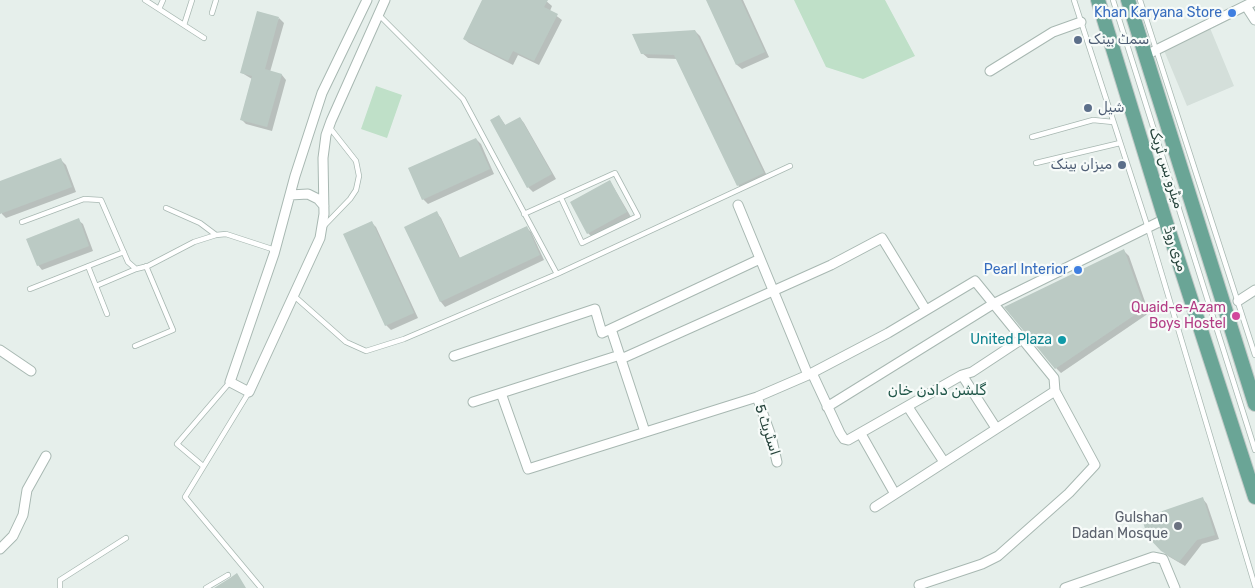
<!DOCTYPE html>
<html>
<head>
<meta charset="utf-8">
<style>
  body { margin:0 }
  canvas { display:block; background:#e6efeb }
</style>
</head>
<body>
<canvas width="1255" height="588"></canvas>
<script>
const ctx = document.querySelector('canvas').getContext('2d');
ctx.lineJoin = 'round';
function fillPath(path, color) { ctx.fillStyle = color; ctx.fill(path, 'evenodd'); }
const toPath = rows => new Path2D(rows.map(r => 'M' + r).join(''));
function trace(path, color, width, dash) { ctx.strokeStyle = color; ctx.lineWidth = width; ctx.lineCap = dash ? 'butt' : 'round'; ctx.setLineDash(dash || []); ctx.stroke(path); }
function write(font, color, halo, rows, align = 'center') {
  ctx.font = font + ' Rubik,Cairo,sans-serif'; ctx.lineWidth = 4.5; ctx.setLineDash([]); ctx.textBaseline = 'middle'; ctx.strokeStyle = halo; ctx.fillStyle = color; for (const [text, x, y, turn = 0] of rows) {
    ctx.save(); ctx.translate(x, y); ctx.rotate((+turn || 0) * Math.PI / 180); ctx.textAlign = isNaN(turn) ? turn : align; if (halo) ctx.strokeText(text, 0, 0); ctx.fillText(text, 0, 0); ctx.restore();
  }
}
fillPath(toPath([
  [1210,28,1234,86,1187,106,1163,48]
]), '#d4dfda');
fillPath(toPath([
  [794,0,885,0,915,56,863,79,826,67],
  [376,86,402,95,387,138,361,129]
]), '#bfe0c8');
fillPath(toPath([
  [484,0,545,0,552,6,550,11,562,20,539,65,518,55,513,65,469,43,464,39],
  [708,0,743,0,769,57,742,69,737,65],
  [279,18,284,23,270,72,282,75,286,80,272,131,246,124,241,119,252,79,242,73],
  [695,31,700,36,768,178,743,190,738,185,678,59,648,58,642,53],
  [499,116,506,126,520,118,524,123,556,179,533,192,528,187],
  [476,139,481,144,494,174,428,204,423,199],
  [61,160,66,165,76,192,6,218,2,214,0,183],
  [610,181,631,217,593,238,588,233],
  [437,213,441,218,460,258,526,227,531,232,544,260,445,307,441,302,406,227],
  [78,220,83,224,93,251,42,270,38,265],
  [371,222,376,227,418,318,391,330,386,325],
  [1124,251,1129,256,1149,313,1061,373,1056,368],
  [1203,499,1207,504,1219,539,1202,544,1185,566,1168,556,1148,536]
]), '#0003');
fillPath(toPath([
  [482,0,548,0,544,7,558,14,534,61,513,51,508,61,463,39],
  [706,0,741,0,765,52,736,65],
  [257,11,279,17,265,69,282,74,267,127,240,120,252,76,240,73],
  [695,30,764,173,737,186,674,55,641,54,632,34],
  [499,115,505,125,520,117,552,174,527,188,490,120],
  [476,138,490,169,422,200,408,168],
  [61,158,72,187,0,214,0,181],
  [610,180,627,212,587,234,570,202],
  [437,211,459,258,527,226,540,255,440,302,404,227],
  [79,218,89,246,37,266,26,239],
  [372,221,414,313,385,326,343,234],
  [1124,249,1145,308,1055,369,1004,307],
  [1203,497,1215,535,1197,540,1179,562,1161,551,1147,536,1142,518],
  [237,573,246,588,214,588,230,578]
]), '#bbcac4');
const lane = toPath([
  [145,0,204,38],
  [1074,0,1148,228,1255,586],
  [1113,0,1255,450],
  [1140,0,1255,355],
  [159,9,163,0],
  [212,13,216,0],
  [379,15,463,99,557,274],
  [184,25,192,0],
  [1032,137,1093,120,1113,122],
  [1036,163,1120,143],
  [166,208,200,223,216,235],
  [524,214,615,173,638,216,582,243,561,198],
  [22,222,84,199,101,200,128,262,136,269,148,266,194,242,216,235,226,234,275,250],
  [323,227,350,199,356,190,359,176,356,161,330,128],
  [88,266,107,314],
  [96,286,136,269],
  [30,289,124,252],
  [293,295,346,342,366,351,404,339,557,274,790,166],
  [135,346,173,330,146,266],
  [249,392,185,497,261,588],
  [203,466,177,444,230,382],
  [60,588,60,580,126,538],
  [206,588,228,575]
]);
const street = toPath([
  [367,0,322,93,295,176,274,254,230,382,249,392,320,238,324,214,323,158,326,135,331,121,385,0],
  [1246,6,1255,20],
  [1146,55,1255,1],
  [990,71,1053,32,1081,22],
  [290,195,308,194,318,199,324,206],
  [738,205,808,375],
  [1238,301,1255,290],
  [611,329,645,432],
  [0,350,31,371],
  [454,356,595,309,602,333,760,259],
  [621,359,831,265,882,238,926,310],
  [812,373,840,433,844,439,848,440,962,375,972,372,1022,339],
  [962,375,996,428],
  [501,393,528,469,757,397,808,375,888,333,975,281,1054,378,1055,391,875,507],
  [757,397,771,436,777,462],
  [473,402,620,355],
  [827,407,993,304,1165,219],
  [908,407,944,462],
  [861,434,895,494],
  [0,549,13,536,23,515,27,490,46,456],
  [919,585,982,564,998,556,1069,493,1095,465,1055,391],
  [1065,588,1153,557,1163,559,1175,588]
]);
const primary = toPath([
  [1098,0,1165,219,1255,497],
  [1128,0,1255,404]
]);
trace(lane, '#a8b8b2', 6);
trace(street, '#a8b8b2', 11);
trace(primary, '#c2cac8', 16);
trace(lane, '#fff', 4.5);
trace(street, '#fff', 9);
trace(primary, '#6aa596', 14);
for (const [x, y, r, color] of [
  [1232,13,5,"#3f7fe0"],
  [1078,40,5,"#5c6f8a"],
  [1088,108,5,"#5c6f8a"],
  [1122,165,5,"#5c6f8a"],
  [1078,270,5,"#3f7fe0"],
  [1236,316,5,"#d1479c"],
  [1062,340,5,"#0f9aa8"],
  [1178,526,5,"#6b7280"]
]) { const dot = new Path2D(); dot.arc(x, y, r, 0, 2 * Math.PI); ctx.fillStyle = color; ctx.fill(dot); trace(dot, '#f7fbf9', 2); }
write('14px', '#366cbe', '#f7fbf9', [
  ["Khan Karyana Store",1222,13],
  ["Pearl Interior",1068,270]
], 'right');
write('14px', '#4e5e75', '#f7fbf9', [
  ["سمٹ بینک",1088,40],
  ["شیل",1098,108],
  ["میزان بینک",1112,165,"right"]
], 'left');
write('14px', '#24423a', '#f7fbf9', [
  ["میٹرو بس ٹریک",1166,168,72],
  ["مری روڈ",1175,249,72],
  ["اسٹریٹ 5",767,430,72]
]);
write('14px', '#b23c85', '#f7fbf9', [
  ["Quaid-e-Azam",1226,308],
  ["Boys Hostel",1226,324]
], 'right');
write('14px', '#0d838f', '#f7fbf9', [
  ["United Plaza",1052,340]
], 'right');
write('14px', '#5b616d', '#f7fbf9', [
  ["Gulshan",1168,518],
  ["Dadan Mosque",1168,534]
], 'right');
write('15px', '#1f5548', '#f7fbf9', [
  ["گلشن دادن خان",937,391]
]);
</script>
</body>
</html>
